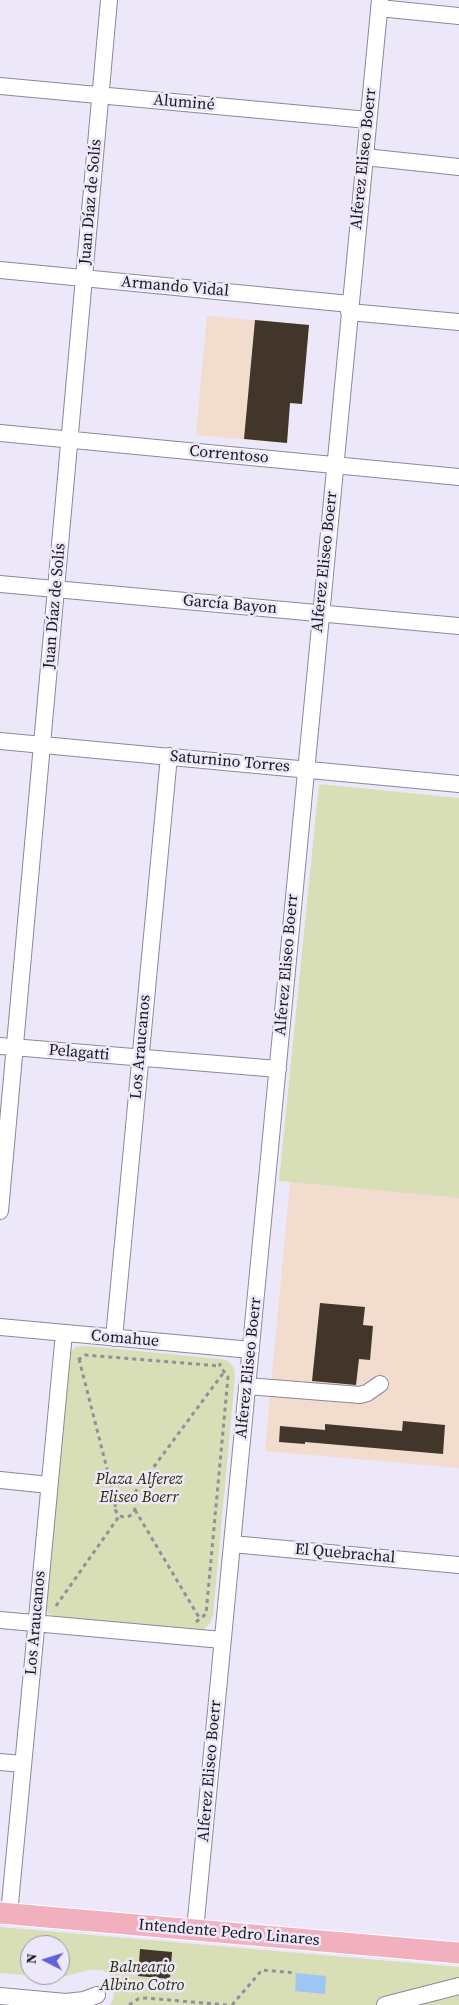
<!DOCTYPE html>
<html>
<head>
<meta charset="utf-8">
<style>
  body { margin:0 }
  #map { position:relative; width:459px; height:2005px; overflow:hidden; background:#ede7fa; font-family:"Source Serif 4",serif }
  canvas { display:block }
  .north { position:absolute; left:20px; top:1935px; width:50px; height:50px; box-sizing:border-box; background:#ede7fa; border:1px solid #9994a2; border-radius:50%; rotate:275deg; font-size:14px; font-weight:700; line-height:20px; text-align:center; color:#1a181e }
  .north::after { content:''; display:block; margin:auto; width:18px; height:22px; background:#5e61d9; clip-path:polygon(50% 0,100% 100%,50% 72%,0 100%) }
</style>
</head>
<body>
<div id="map">
<canvas width="459" height="2005"></canvas>
<div class="north">N</div>
</div>
<script>
const ctx = document.querySelector('canvas').getContext('2d');
ctx.lineJoin = 'round';
function fillPath(path, color) { ctx.fillStyle = color; ctx.fill(path, 'evenodd'); }
const toPath = rows => new Path2D(rows.map(r => 'M' + r).join(''));
function trace(path, color, width, dash) { ctx.strokeStyle = color; ctx.lineWidth = width; ctx.lineCap = dash ? 'butt' : 'round'; ctx.setLineDash(dash || []); ctx.stroke(path); }
function write(font, color, halo, rows, align = 'center') {
  ctx.font = font + ' "Source Serif 4",serif'; ctx.lineWidth = 5; ctx.setLineDash([]); ctx.textBaseline = 'middle'; ctx.strokeStyle = halo; ctx.fillStyle = color; for (const [text, x, y, turn = 0] of rows) {
    ctx.save(); ctx.translate(x, y); ctx.rotate((+turn || 0) * Math.PI / 180); ctx.textAlign = isNaN(turn) ? turn : align; if (halo) ctx.strokeText(text, 0, 0); ctx.fillText(text, 0, 0); ctx.restore();
  }
}
fillPath(toPath([
  [207,316,309,325,302,404,278,402,289,418,287,443,196,435],
  [290,1182,459,1198,459,1468,265,1451]
]), '#f1dcce');
fillPath(toPath([
  [319,784,459,798,459,1198,279,1181],
  [85,1346,221,1359,228,1361,234,1368,235,1377,213,1615,210,1623,203,1630,55,1617,48,1613,46,1609,68,1354,76,1347],
  [0,1927,459,1967,459,2005,110,2005,113,1999,115,1984,113,1978,103,1970,89,1970,58,1978,0,1973],
  [30,1945,60,1945,60,1975,30,1975]
]), '#d8deb5');
fillPath(toPath([
  [296,1973,326,1976,325,1994,295,1991]
]), '#9fc5f5');
fillPath(toPath([
  [255,320,309,325,302,404,290,403,287,443,244,439],
  [320,1303,365,1307,363,1325,373,1326,370,1360,359,1359,356,1385,312,1381],
  [403,1421,445,1425,443,1454,305,1442,305,1444,279,1442,280,1426,325,1430,325,1424,402,1431],
  [140,1949,172,1952,170,1979,138,1976]
]), '#42352a');
const minor = toPath([
  [379,8,459,16],
  [0,86,368,120],
  [365,157,459,167],
  [0,270,350,304],
  [349,312,459,322],
  [0,433,459,477],
  [0,584,459,626],
  [0,741,459,784],
  [0,1046,278,1069],
  [0,1211,109,0],
  [0,1327,251,1350],
  [114,1338,169,756],
  [247,1386,360,1395,367,1393,380,1384],
  [0,1480,49,1485],
  [232,1544,459,1565],
  [0,1620,222,1640],
  [0,1762,23,1764],
  [9,1914,64,1333],
  [195,1930,380,0],
  [0,1996,66,2002,84,2000,97,1995],
  [385,2005,459,1986]
]);
const major = toPath([
  [0,1913,459,1953]
]);
trace(minor, '#8c8799', 18);
trace(major, '#fff', 23);
trace(toPath([
  [79,1359,116,1504],
  [78,1360,85,1355,220,1366],
  '115 1507a10 10 0 1 1 20 0a10 10 0 1 1-20 0Z',
  [130,1499,224,1372],
  [135,1510,200,1619],
  [56,1606,120,1515],
  [196,1622,206,1614,228,1377,220,1366,220,1363],
  [129,2005,138,1999,146,1998,227,2005],
  [232,2005,262,1970,296,1973]
]), '#938e9c', 3, [4, 4]);
trace(minor, '#fff', 16);
trace(major, '#f2b0bf', 21);
write('16px', '#1a181e', '#ede7fa', [
  ["Aluminé",184,103,5],
  ["Alferez Eliseo Boerr",364,159,-84],
  ["Juan Díaz de Solís",91,202,-85],
  ["Armando Vidal",175,287,5],
  ["Correntoso",229,455,5],
  ["Alferez Eliseo Boerr",325,562,-84],
  ["García Bayon",230,605,5],
  ["Juan Díaz de Solís",55,606,-85],
  ["Saturnino Torres",230,762,5],
  ["Alferez Eliseo Boerr",287,965,-85],
  ["Los Araucanos",141,1047,-85],
  ["Pelagatti",79,1053,5],
  ["Comahue",125,1339,5],
  ["Alferez Eliseo Boerr",249,1368,-84],
  ["El Quebrachal",345,1554,5],
  ["Los Araucanos",36,1623,-85],
  ["Alferez Eliseo Boerr",210,1771,-85],
  ["Intendente Pedro Linares",229,1933,5]
]);
write('italic 16px', '#2b2e00', '#ede7fa', [
  ["Plaza Alferez",139,1480],
  ["Eliseo Boerr",139,1498],
  ["Balneario",142,1968],
  ["Albino Cotro",142,1986]
]);
</script>
</body>
</html>
